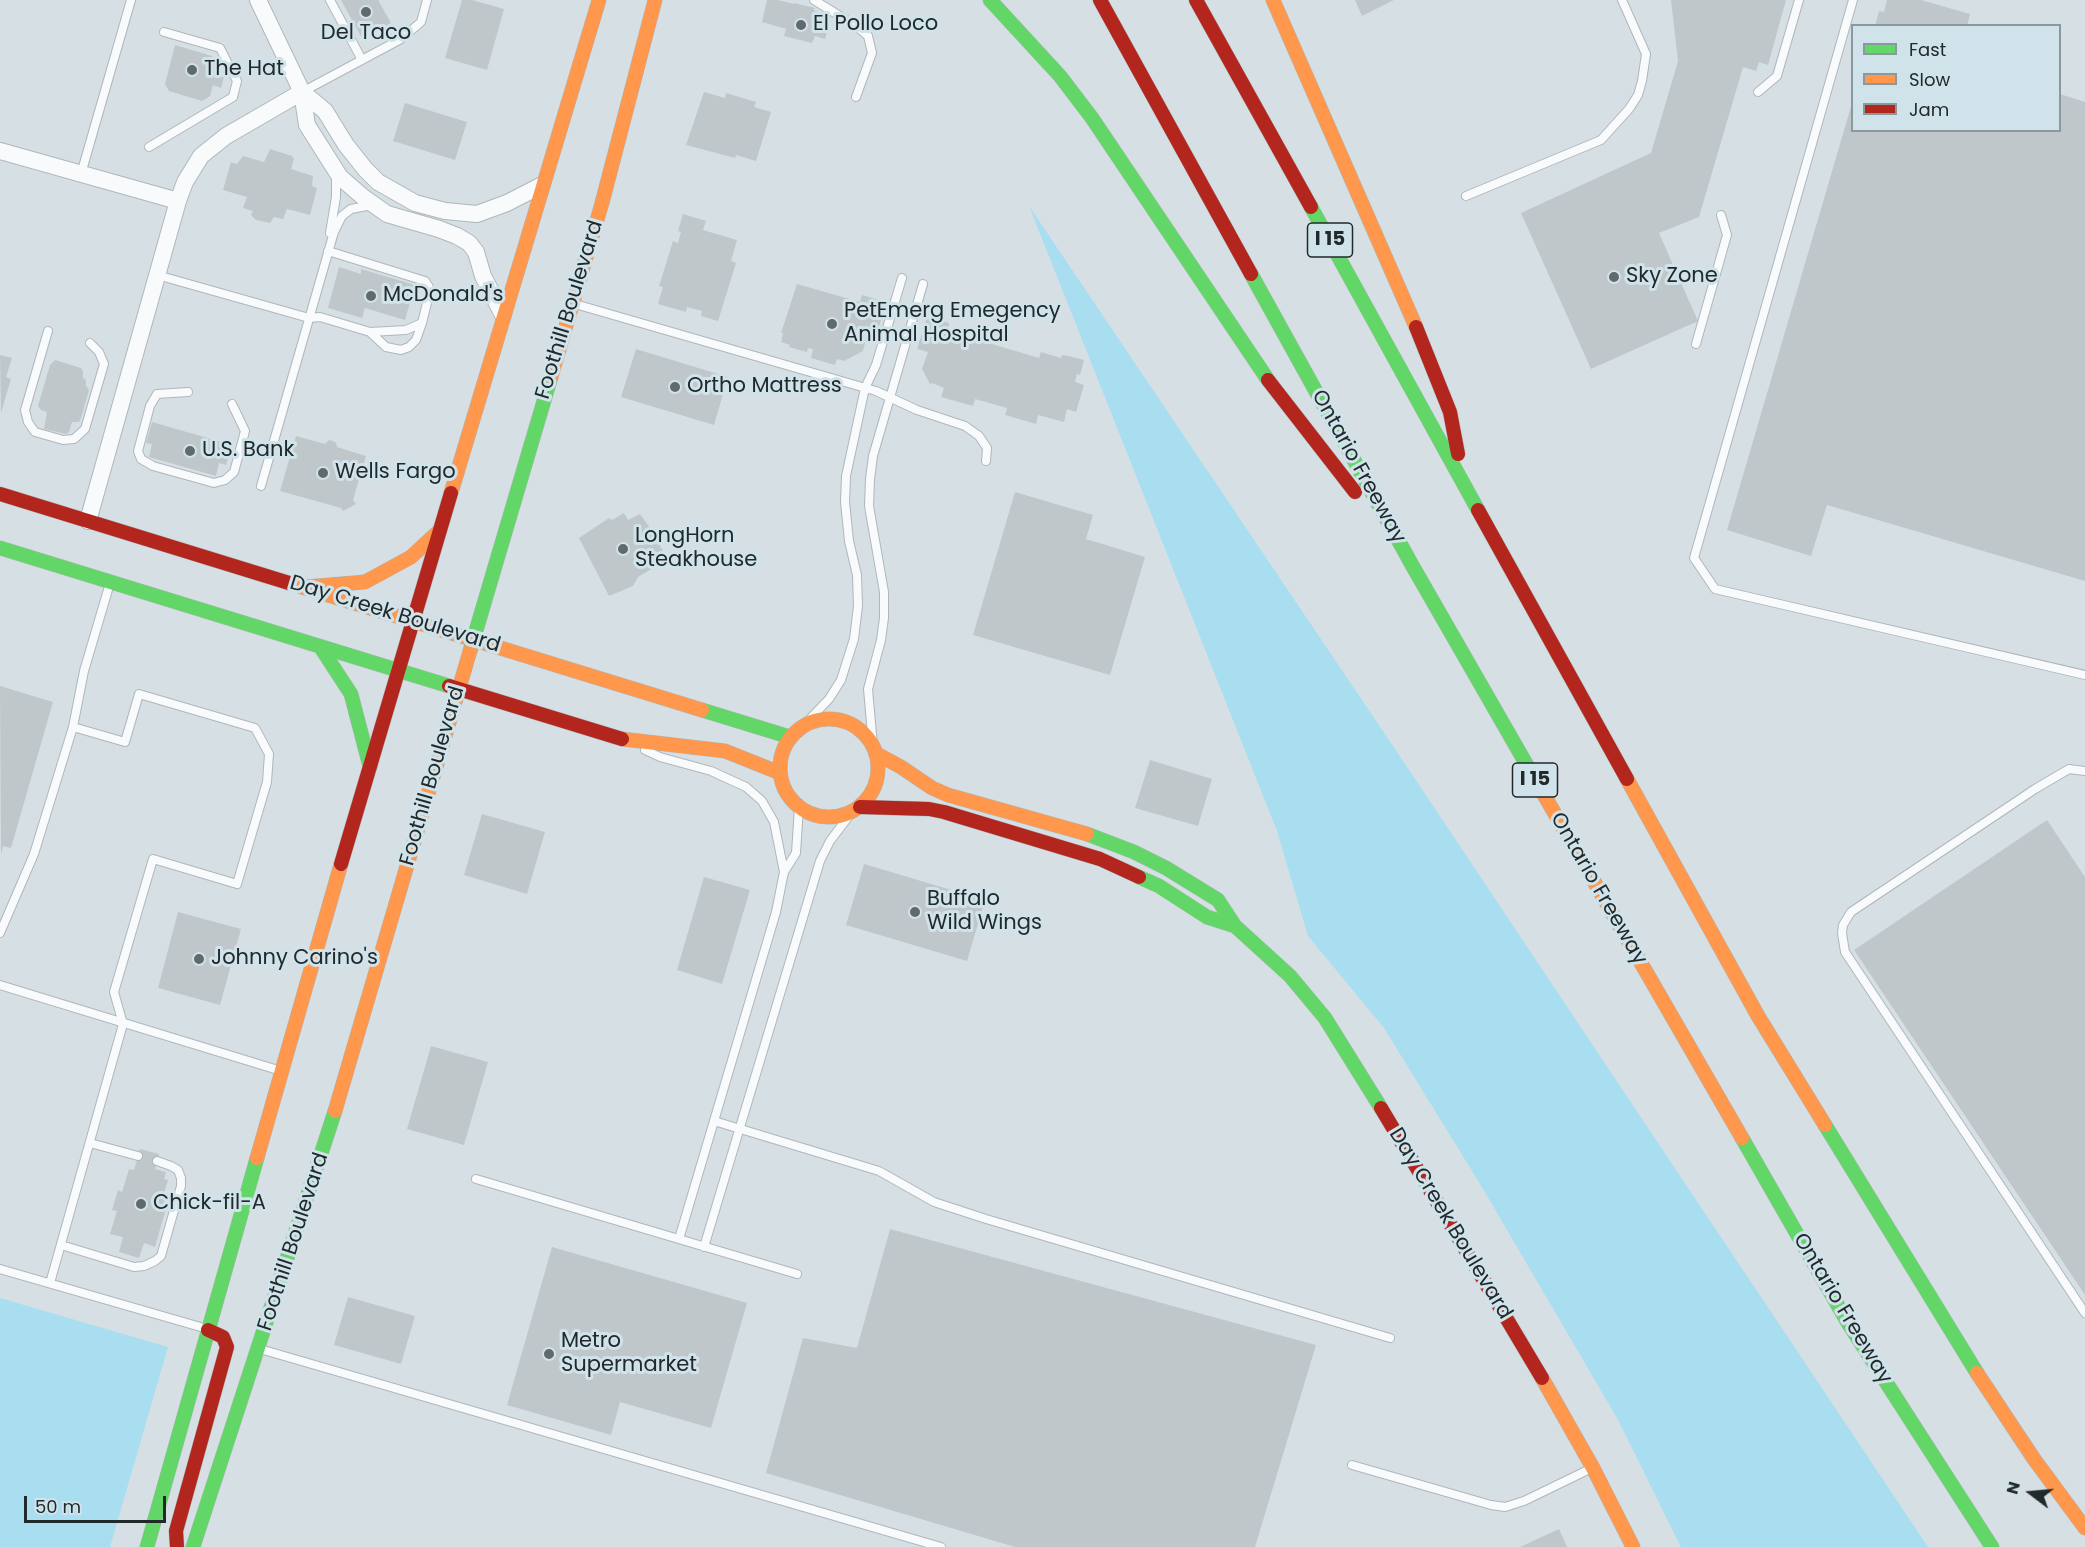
<!DOCTYPE html>
<html>
<head>
<meta charset="utf-8">
<style>
  body { margin:0 }
  #map { position:relative; width:2085px; height:1547px; overflow:hidden; background:#d6e0e4; font-family:Poppins,sans-serif }
  canvas { display:block }
  .legend { position:absolute; left:1851px; top:24px; width:210px; height:108px; box-sizing:border-box; background:#d0e3ea; border:2px solid #8a999e; margin:0; padding:8px 10px; list-style:none; font-size:18px; color:#21292b }
  .legend li { display:flex; align-items:center; gap:12px; height:30px }
  .legend b { width:30px; border:2px solid #8a999e }
  .north { position:absolute; left:2001px; top:1463px; width:60px; height:60px; -webkit-text-stroke:4px #d0e3ea; paint-order:stroke; rotate:286deg; font-size:16px; font-weight:700; line-height:24px; text-align:center; color:#21292b }
  .north::after { content:''; display:block; margin:auto; width:21px; height:27px; background:#21292b; clip-path:polygon(50% 0,100% 100%,50% 72%,0 100%) }
  .scale { position:absolute; left:24px; top:1496px; width:142px; height:27px; box-sizing:border-box; border:3px solid #21292b; border-top:0; padding-left:8px; font-size:18px; line-height:21px; white-space:nowrap; color:#21292b; -webkit-text-stroke:4px #d0e3ea; paint-order:stroke }
</style>
</head>
<body>
<div id="map">
<canvas width="2085" height="1547"></canvas>
<ul class="legend">
<li><b style="height:8px;background:#63d668"></b>Fast</li>
<li><b style="height:8px;background:#ff974d"></b>Slow</li>
<li><b style="height:8px;background:#b3261e"></b>Jam</li>
</ul>
<div class="north">N</div>
<div class="scale">50 m</div>
</div>
<script>
const ctx = document.querySelector('canvas').getContext('2d');
ctx.lineJoin = 'round';
function fillPath(path, color) { ctx.fillStyle = color; ctx.fill(path, 'evenodd'); }
const toPath = rows => new Path2D(rows.map(r => 'M' + r).join(''));
function trace(path, color, width, dash) { ctx.strokeStyle = color; ctx.lineWidth = width; ctx.lineCap = dash ? 'butt' : 'round'; ctx.setLineDash(dash || []); ctx.stroke(path); }
function write(font, color, halo, rows, align = 'center') {
  ctx.font = font + ' Poppins,sans-serif'; ctx.lineWidth = 6; ctx.setLineDash([]); ctx.textBaseline = 'middle'; ctx.strokeStyle = halo; ctx.fillStyle = color; for (const [text, x, y, turn = 0] of rows) {
    ctx.save(); ctx.translate(x, y); ctx.rotate((+turn || 0) * Math.PI / 180); ctx.textAlign = isNaN(turn) ? turn : align; if (halo) ctx.strokeText(text, 0, 0); ctx.fillText(text, 0, 0); ctx.restore();
  }
}
fillPath(toPath([
  [1029,206,1395,749,1928,1547,1681,1547,1617,1418,1480,1184,1384,1028,1308,936,1277,831],
  [0,1298,168,1347,110,1547,0,1547]
]), '#a8def0');
fillPath(toPath([
  [341,0,378,0,391,23,363,40],
  [462,0,472,0,504,9,487,70,445,58],
  [767,0,778,0,794,4,794,3,815,8,814,11,831,16,825,39,815,36,812,43,784,36,786,29,762,22],
  [1355,0,1394,0,1362,16],
  [1671,0,1786,0,1768,65,1759,62,1756,71,1743,67,1699,217,1659,233,1698,321,1591,369,1521,213,1651,153,1678,61],
  [1887,0,1921,0,1970,14,1967,26,1875,26,1879,11,1884,12],
  [175,45,212,56,218,65,215,75,224,77,221,88,213,85,210,96,202,101,169,91,165,84],
  [704,92,725,98,726,93,756,102,754,107,771,112,756,161,736,155,735,158,686,145],
  [2060,94,2085,102,2085,581,1827,505,1811,556,1727,530,1852,103,1852,130,2060,130],
  [405,103,467,122,455,160,393,141],
  [270,149,292,156,294,159,291,169,313,176,312,186,317,188,310,215,287,209,283,219,274,217,270,223,256,220,251,215,253,211,243,208,247,197,223,190,231,162,237,164,243,156,264,162],
  [683,214,706,221,703,230,737,240,731,261,736,263,718,321,701,316,702,311,687,307,686,312,658,304,663,287,659,286,673,241,678,243,681,232,678,231],
  [339,267,361,274,361,269,415,285,405,320,365,308,362,318,328,308],
  [797,284,860,302,862,295,886,302,876,337,864,334,862,338,866,339,863,351,844,361,837,359,835,365,811,358,813,349,808,348,807,352,789,347,790,345,781,342,783,333,781,333],
  [927,317,949,323,948,329,956,331,955,333,1039,358,1041,352,1061,358,1062,355,1069,356,1084,360,1080,375,1077,374,1075,382,1084,385,1076,412,1067,409,1064,422,1038,415,1036,424,1005,415,1007,408,975,399,973,406,941,397,944,388,932,383,930,384,922,369,928,352,917,349],
  [636,349,728,377,714,425,621,397],
  [0,355,12,358,6,377,11,379,1,413],
  [55,360,81,368,83,371,83,378,86,380,86,386,89,390,81,418,79,422,72,422,69,432,66,434,44,429,47,412,41,410,38,406,50,365],
  [152,422,232,445,226,465,219,463,216,476,149,457,152,444,146,443],
  [296,436,325,444,329,440,333,441,336,443,337,447,366,456,353,500,356,504,343,511,341,508,280,491],
  [1015,492,1093,515,1086,539,1145,557,1110,675,973,635],
  [624,513,628,520,640,514,655,535,667,560,638,577,633,586,609,596,579,538,609,518,612,520],
  [0,686,53,702,11,848,3,846,1,855],
  [1150,760,1212,779,1198,826,1135,808],
  [482,814,545,832,527,894,464,875],
  [2047,820,2085,877,2085,1295,1854,950],
  [864,864,985,900,967,961,846,925],
  [704,877,750,890,722,984,677,970],
  [178,912,241,929,220,1005,158,988],
  [431,1046,488,1062,464,1145,407,1129],
  [140,1149,159,1154,155,1169,166,1172,164,1179,168,1180,163,1196,169,1198,155,1247,144,1243,139,1258,119,1252,123,1237,110,1234,117,1211,112,1210,118,1190,122,1192,129,1169,134,1170],
  [890,1229,1316,1345,1255,1547,1015,1547,766,1473,803,1338,857,1348],
  [552,1247,747,1303,711,1428,620,1402,611,1435,507,1405],
  [348,1297,415,1316,401,1364,334,1345],
  [1559,1529,1567,1547,1520,1547]
]), '#bfc7ca');
const lane = toPath([
  [330,0,362,60],
  [814,0,856,26,868,36,872,53,856,97],
  [1853,0,1694,558,1715,589,2085,675],
  [302,92,401,39,421,22,427,0],
  [1758,92,1777,76,1799,0],
  [149,147,233,97,237,81,220,48,164,32],
  [81,174,131,0],
  [1466,196,1601,140,1629,109,1638,95,1642,81,1646,54,1622,0],
  [330,233,336,197,336,174],
  [157,275,309,318,320,317,370,332,406,330,422,323,429,295,429,287,425,281,328,251],
  [575,304,876,391,917,410,965,426,979,436,987,448,986,461],
  [48,331,25,410,28,422,35,432,63,440,74,439,85,429,104,364,99,352,90,343],
  [370,332,386,347,401,350,409,347,416,340,422,323],
  [1696,344,1727,235,1721,215],
  [188,392,157,394,150,406,138,451,141,459,153,466,214,483,225,480,234,472,245,431,232,404],
  [261,486,334,232,342,216,351,209,372,205],
  [804,725,829,699,841,680,854,639,858,606,857,575,849,541,845,502,846,476,865,388,876,365,902,278],
  [873,745,868,689,881,640,884,618,884,592,869,506,870,479,873,456,923,284],
  [645,750,660,757,711,771,746,787,762,801,774,822,784,872,776,912,679,1239],
  [2085,771,2069,769,2035,789,1851,912,1843,925,1842,933,1845,952,2085,1313],
  [784,872,796,853,799,807],
  [0,933,34,854,73,727,84,671,110,583],
  [0,985,278,1070],
  [714,1121,879,1171,934,1202,986,1219,1390,1338],
  [90,1143,138,1156],
  [476,1179,797,1274],
  [61,1245,134,1267,144,1266,155,1261,161,1256,181,1186,181,1178,178,1170,171,1166,157,1161],
  [704,1247,820,861,830,841,852,812],
  [0,1269,204,1328],
  [50,1283,123,1024,114,992,153,859,237,884,267,782,269,754,255,728,139,694,125,742,73,727],
  [260,1349,941,1547],
  [1352,1465,1491,1505,1505,1507,1524,1501,1592,1468]
]);
const street = toPath([
  [258,0,302,92,307,125,340,177,363,197,387,214,439,229,457,236,469,243,476,252,483,276,503,315],
  [302,92,325,111,346,145,365,169,378,182,415,203,445,211,477,214,507,203,542,185],
  [0,151,178,201],
  [88,521,178,201,185,182,201,156,226,136,302,92]
]);
const fast = toPath([
  [990,0,1060,76,1092,118,1268,380],
  [1311,207,1478,510],
  [1251,274,1412,565,1532,774],
  [0,548,449,686],
  [321,648,351,694,370,767],
  [470,651,551,377],
  [702,710,790,737],
  [1087,834,1134,852,1166,868,1218,900,1235,926,1290,976,1325,1018,1381,1108],
  [1139,877,1159,886,1207,917,1235,926],
  [1825,1125,1977,1373],
  [1742,1138,1848,1323,1992,1547],
  [147,1547,257,1158],
  [193,1547,335,1111]
]);
const slow = toPath([
  [1273,0,1416,327],
  [551,377,602,203,655,0],
  [451,493,599,0],
  [289,583,702,710],
  [305,587,365,582,411,557,439,531],
  '780 768a49 49 0 1 1 98 0a49 49 0 1 1-98 0Z',
  [622,739,725,751,780,773],
  [877,754,901,767,932,788,948,795,1087,834],
  [1532,774,1742,1138],
  [1627,779,1758,1016,1825,1125],
  [335,1111,470,651],
  [257,1158,341,864],
  [1977,1373,2034,1459,2085,1528],
  [1542,1378,1593,1468,1633,1547]
]);
const jam = toPath([
  [1100,0,1251,274],
  [1196,0,1311,207],
  [1416,327,1450,412,1458,454],
  [1268,380,1355,492],
  [0,494,289,583],
  [1478,510,1627,779],
  [449,686,622,739],
  [860,807,929,809,944,812,1100,859,1139,877],
  [341,864,451,493],
  [1381,1108,1542,1378],
  [177,1547,176,1531,227,1347,223,1337,208,1330]
]);
trace(lane, '#aeb7ba', 10);
trace(street, '#aeb7ba', 18);
trace(fast, '#aeb7ba', 15);
trace(slow, '#aeb7ba', 15);
trace(jam, '#aeb7ba', 15);
trace(lane, '#f9fafb', 8);
trace(street, '#f9fafb', 16);
trace(fast, '#63d668', 14);
trace(slow, '#ff974d', 14);
trace(jam, '#b3261e', 14);
for (const [x, y, r, color] of [
  [366,12,6,"#60696c"],
  [801,25,6,"#60696c"],
  [192,70,6,"#60696c"],
  [1614,277,6,"#60696c"],
  [371,296,6,"#60696c"],
  [832,324,6,"#60696c"],
  [675,387,6,"#60696c"],
  [190,451,6,"#60696c"],
  [323,473,6,"#60696c"],
  [623,549,6,"#60696c"],
  [915,912,6,"#60696c"],
  [199,959,6,"#60696c"],
  [141,1204,6,"#60696c"],
  [549,1354,6,"#60696c"]
]) { const dot = new Path2D(); dot.arc(x, y, r, 0, 2 * Math.PI); ctx.fillStyle = color; ctx.fill(dot); trace(dot, '#d0e3ea', 2); }
for (const [x, y, w] of [
  [1330,240,45],
  [1535,780,45]
]) { const box = new Path2D(); box.roundRect(x - w / 2, y - 17, w, 34, 4.5); ctx.fillStyle = '#d0e3ea'; ctx.fill(box); trace(box, '#21292b', 1.5); }
write('bold 20px', '#21292b', null, [
  ["I 15",1330,240],
  ["I 15",1535,780]
]);
write('21px', '#21292b', '#d0e3ea', [
  ["El Pollo Loco",813,25],
  ["Del Taco",366,34,"center"],
  ["The Hat",204,70],
  ["Sky Zone",1626,277],
  ["McDonald's",383,296],
  ["PetEmerg Emegency",844,312],
  ["Animal Hospital",844,336],
  ["Ortho Mattress",687,387],
  ["U.S. Bank",202,451],
  ["Wells Fargo",335,473],
  ["LongHorn",635,537],
  ["Steakhouse",635,561],
  ["Buffalo",927,900],
  ["Wild Wings",927,924],
  ["Johnny Carino's",211,959],
  ["Chick-fil-A",153,1204],
  ["Metro",561,1342],
  ["Supermarket",561,1366]
], 'left');
write('21px', '#21292b', '#d0e3ea', [
  ["Foothill Boulevard",570,310,-73],
  ["Ontario Freeway",1358,467,61],
  ["Day Creek Boulevard",395,615,17],
  ["Foothill Boulevard",433,776,-74],
  ["Ontario Freeway",1598,889,60],
  ["Day Creek Boulevard",1450,1224,59],
  ["Foothill Boulevard",294,1242,-72],
  ["Ontario Freeway",1842,1309,59]
]);
</script>
</body>
</html>
